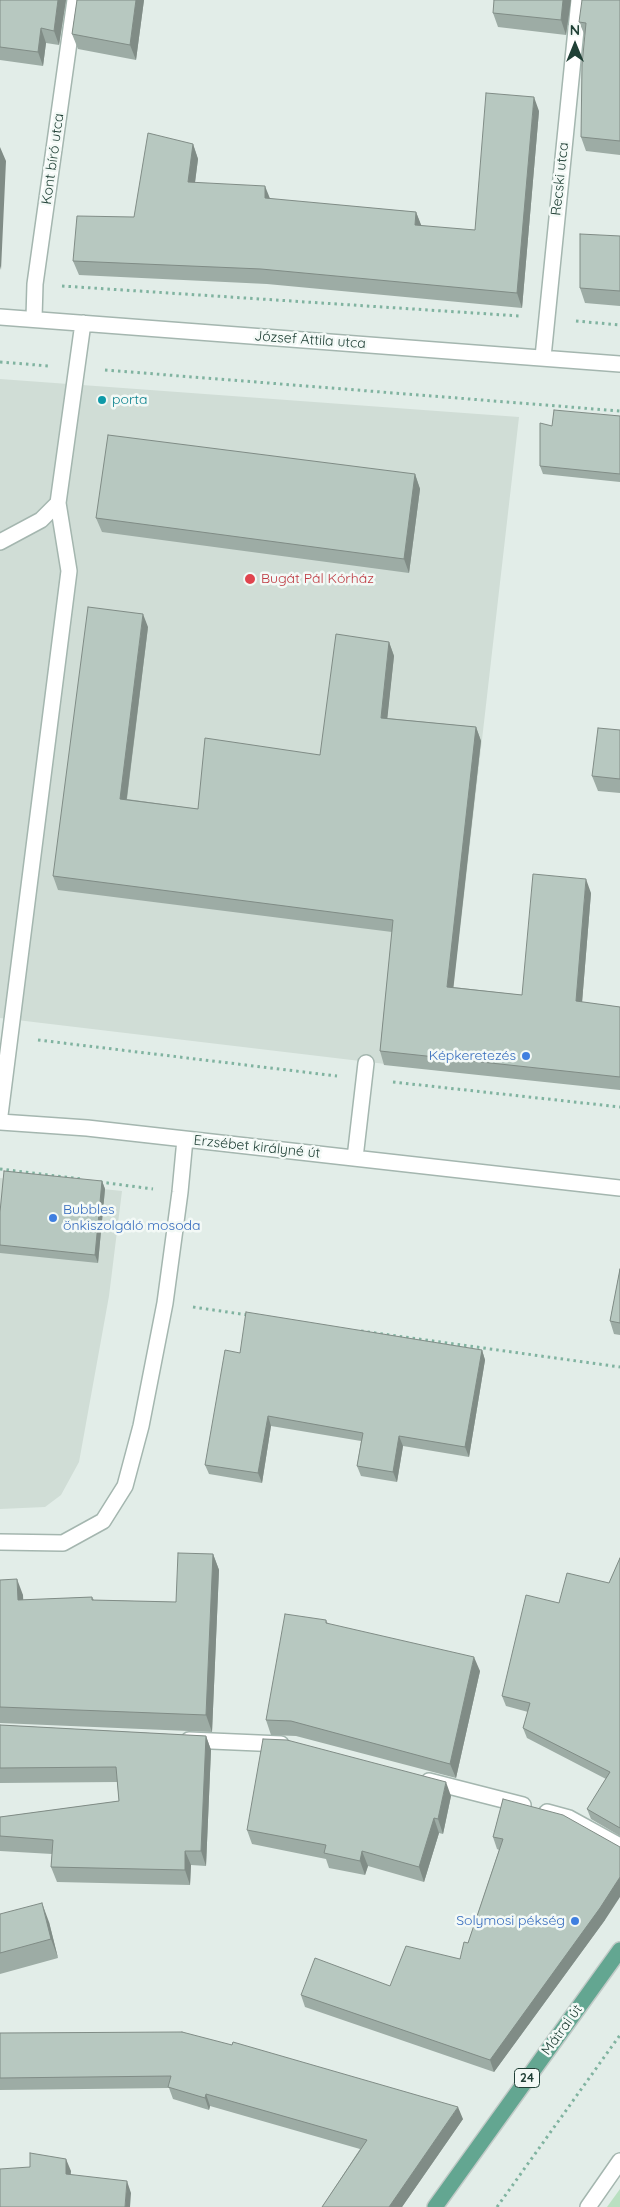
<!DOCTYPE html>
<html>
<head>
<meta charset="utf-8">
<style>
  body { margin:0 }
  #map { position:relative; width:620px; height:2207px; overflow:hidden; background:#e2ede8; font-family:Quicksand,sans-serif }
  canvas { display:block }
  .north { position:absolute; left:550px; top:20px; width:50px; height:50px; -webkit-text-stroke:4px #f3f9f6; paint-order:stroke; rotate:0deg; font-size:14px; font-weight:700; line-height:20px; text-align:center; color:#204036 }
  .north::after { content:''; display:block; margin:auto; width:18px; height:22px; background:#204036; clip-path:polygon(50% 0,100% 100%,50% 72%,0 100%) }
</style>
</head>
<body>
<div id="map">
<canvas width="620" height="2207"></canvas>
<div class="north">N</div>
</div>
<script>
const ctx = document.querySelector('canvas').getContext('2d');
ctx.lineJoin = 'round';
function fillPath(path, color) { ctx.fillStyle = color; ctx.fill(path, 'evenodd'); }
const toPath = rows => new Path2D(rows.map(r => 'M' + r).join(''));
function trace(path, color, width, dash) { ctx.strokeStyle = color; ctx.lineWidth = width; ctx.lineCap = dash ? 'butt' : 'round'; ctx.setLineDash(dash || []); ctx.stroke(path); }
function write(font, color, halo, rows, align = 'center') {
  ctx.font = font + ' Quicksand,sans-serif'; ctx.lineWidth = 5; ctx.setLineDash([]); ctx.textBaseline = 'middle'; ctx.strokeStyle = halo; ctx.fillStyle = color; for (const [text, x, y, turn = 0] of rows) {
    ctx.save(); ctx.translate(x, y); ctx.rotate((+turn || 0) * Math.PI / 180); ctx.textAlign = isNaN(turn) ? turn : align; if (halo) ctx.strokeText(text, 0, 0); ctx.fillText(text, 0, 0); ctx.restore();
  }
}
fillPath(toPath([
  [0,379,519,417,444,1071,0,1018],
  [0,1178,122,1191,109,1296,79,1462,61,1495,45,1507,0,1509]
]), '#d0ddd6');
fillPath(toPath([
  [620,2189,620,2207,607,2207]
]), '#b9e0c1');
const minor = toPath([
  [0,317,620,364],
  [34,318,35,284,75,0],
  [543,357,579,0],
  [0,542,41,520,58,503,83,323],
  [0,1115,69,571,58,503],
  [0,1122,87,1128,185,1139],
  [355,1158,366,1063],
  [0,1542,63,1543,103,1521,125,1486,141,1426,165,1303,180,1192,185,1139,620,1188],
  [189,1740,281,1744],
  [429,1781,523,1805],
  [547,1812,569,1818,620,1846],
  [588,2207,620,2161]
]);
const major = toPath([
  [435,2207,620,1950]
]);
trace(minor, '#a4b6af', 18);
trace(major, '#c1cac7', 18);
trace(toPath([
  [62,286,520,316],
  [576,321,620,325],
  [0,362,49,366],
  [105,370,620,411],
  [38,1040,337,1076],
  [393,1082,620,1107],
  [0,1169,81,1179],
  [100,1182,153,1189],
  [193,1307,248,1315],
  [361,1331,620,1367],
  [497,2207,620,2035]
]), '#80b3a0', 3, [2.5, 4]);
trace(minor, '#fff', 15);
trace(major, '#63a691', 15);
fillPath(toPath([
  [0,0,66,0,59,45,46,43,43,66,0,60],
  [77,0,144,0,136,60,78,49,72,34],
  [571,0,566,35,498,27,493,13],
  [620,0,620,155,586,151,581,137,585,36,579,22],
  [539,111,522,308,267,284,79,275,73,261,134,217,193,144,198,159,195,183,270,199,416,212,421,226,475,230],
  [620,236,620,306,585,303,580,288],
  [620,416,620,482,543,474,540,466,552,426],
  [415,474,420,489,409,573,102,532,96,518],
  [148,627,127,799,198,809,320,755,389,642,394,656,387,718,476,727,481,741,453,987,522,995,591,893,582,1002,620,1007,620,1090,384,1065,380,1051,392,932,58,890,53,876],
  [620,730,620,793,598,791,592,776],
  [102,1181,105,1189,98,1263,0,1253,0,1212],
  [620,1269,620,1335,614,1334,610,1321],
  [482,1350,485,1360,469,1457,403,1446,397,1482,361,1476,357,1466,361,1441,271,1426,262,1483,209,1474,205,1465,240,1353],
  [213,1554,219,1570,212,1732,0,1723,0,1580,23,1595,23,1600,92,1597,94,1600,176,1602],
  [620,1558,620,1836,591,1819,587,1809,606,1779,527,1738,523,1728,528,1712,506,1706,502,1696,609,1583],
  [326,1620,328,1624,480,1671,456,1778,296,1736,271,1735,266,1720],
  [0,1725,206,1736,211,1750,206,1866,191,1865,190,1885,57,1882,51,1867,52,1854,0,1851,0,1817,119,1801,117,1782,0,1783],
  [451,1796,443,1834,439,1833,424,1882,368,1866,365,1875,329,1868,326,1859,252,1844,247,1830],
  [503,1799,605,1920,494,2072,305,2007,301,1995,390,1986,460,1959,468,1943,499,1850,497,1849,493,1837],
  [0,1914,49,1922,58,1958,0,1974],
  [0,2033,463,2119,402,2207,322,2207,360,2149,210,2106,209,2110,173,2099,169,2088,0,2090]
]), '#9daca5');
fillPath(toPath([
  [58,0,66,0,59,45,54,31],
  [136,0,144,0,136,60,130,45],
  [563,0,571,0,566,35,561,20],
  [41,28,46,43,43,66,38,52],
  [534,97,539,111,522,308,517,293],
  [193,144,198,159,193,197,188,182],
  [0,147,6,161,1,270,0,266],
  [265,186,271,201,265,198],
  [416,212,422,227,415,225],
  [415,474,420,489,409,573,404,559],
  [143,614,148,627,125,812,120,799],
  [389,642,394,656,386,731,381,718],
  [476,727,481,741,452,1000,447,987],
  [586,879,591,893,581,1015,576,1001],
  [102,1181,105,1189,98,1263,95,1255],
  [482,1350,485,1360,469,1457,465,1447],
  [268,1416,271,1426,262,1483,258,1473],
  [399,1436,403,1446,397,1482,393,1472],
  [213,1554,219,1570,212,1732,206,1715],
  [17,1579,23,1595,24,1617,18,1600],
  [474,1657,480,1671,456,1778,450,1764],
  [206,1736,211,1750,206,1866,201,1851],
  [446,1782,451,1796,443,1834,438,1819],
  [434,1818,439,1833,424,1882,419,1867],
  [185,1851,191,1865,190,1885,185,1870],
  [362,1851,368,1866,365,1875,360,1861],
  [620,1877,620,1897,605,1920,494,2072,490,2060],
  [42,1903,49,1922,58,1958,51,1939],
  [206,2094,210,2106,209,2110,205,2098],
  [458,2107,463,2119,402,2207,389,2207],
  [66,2159,71,2171,70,2186,66,2174],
  [127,2181,131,2193,130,2207,125,2207]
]), '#808c86');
const building = toPath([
  [0,0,58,0,54,31,41,28,38,52,0,47,0,0],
  [77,0,136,0,130,45,72,34,77,0],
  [494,0,563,0,561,20,493,13,494,0],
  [582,0,620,0,620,141,581,137,582,65,586,23,579,22,582,0],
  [486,93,534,97,517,293,261,269,73,261,77,216,134,217,148,133,193,144,188,182,265,186,265,198,416,212,415,225,475,230,486,93],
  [580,234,620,236,620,291,580,288,580,234],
  [554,410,620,416,620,474,540,466,540,423,552,426,554,410],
  [108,435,415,474,404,559,96,518,108,435],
  [88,607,143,614,120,799,198,809,205,738,320,755,336,634,389,642,381,718,476,727,447,987,522,995,533,874,586,879,576,1001,620,1007,620,1077,380,1051,393,920,53,876,88,607],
  [598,728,620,730,620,779,592,776,598,728],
  [4,1171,102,1181,95,1255,0,1245,0,1212,4,1171],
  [620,1269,620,1323,610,1321,620,1269],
  [246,1312,482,1350,465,1447,399,1436,393,1472,357,1466,363,1433,268,1416,258,1473,205,1465,225,1350,240,1353,246,1312],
  [178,1553,213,1554,206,1715,0,1707,0,1580,17,1579,18,1600,92,1597,92,1600,176,1602,178,1553],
  [620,1558,620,1828,587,1809,610,1772,523,1728,530,1703,502,1696,526,1595,559,1603,567,1573,609,1583,620,1558],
  [285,1614,326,1620,326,1623,474,1657,450,1764,291,1721,266,1720,285,1614],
  [0,1725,206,1736,201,1851,185,1851,185,1870,51,1867,53,1840,0,1836,0,1817,119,1801,116,1767,0,1768,0,1725],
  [263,1739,287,1740,446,1782,438,1819,434,1818,419,1867,362,1851,360,1861,324,1853,326,1845,247,1830,263,1739],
  [503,1799,563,1815,620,1847,620,1877,600,1908,490,2060,301,1995,315,1958,390,1986,406,1946,460,1959,464,1942,468,1943,503,1839,493,1837,503,1799],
  [42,1903,51,1939,0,1953,0,1914,42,1903],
  [182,2032,232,2045,233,2042,458,2107,389,2207,322,2207,367,2140,206,2094,205,2098,168,2087,171,2076,0,2078,0,2033,182,2032],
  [30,2153,66,2159,66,2174,127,2181,125,2207,0,2207,0,2169,30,2167,30,2153]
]);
fillPath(building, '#b7c8c0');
trace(building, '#808c86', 1);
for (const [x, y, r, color] of [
  [102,400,5,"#0f9aa8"],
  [250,579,6,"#e0444e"],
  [526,1056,5,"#3f7fe0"],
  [53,1218,5,"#3f7fe0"],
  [575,1921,5,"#3f7fe0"]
]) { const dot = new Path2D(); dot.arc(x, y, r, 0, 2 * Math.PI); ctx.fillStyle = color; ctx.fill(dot); trace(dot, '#f3f9f6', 2); }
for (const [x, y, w] of [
  [527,2078,25]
]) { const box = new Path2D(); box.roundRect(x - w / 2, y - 9.5, w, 19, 4); ctx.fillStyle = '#f3f9f6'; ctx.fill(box); trace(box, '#204036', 1); }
write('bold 12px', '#204036', null, [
  ["24",527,2078]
]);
write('14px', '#204036', '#f3f9f6', [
  ["Kont bíró utca",53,159,-82],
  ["Recski utca",560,179,-84],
  ["József Attila utca",310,340,4],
  ["Erzsébet királyné út",257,1147,6],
  ["Mátrai út",562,2030,-54]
]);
write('14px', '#0d838f', '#f3f9f6', [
  ["porta",112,400]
], 'left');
write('14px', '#be3a42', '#f3f9f6', [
  ["Bugát Pál Kórház",261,579]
], 'left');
write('14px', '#366cbe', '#f3f9f6', [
  ["Képkeretezés",516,1056],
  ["Bubbles",63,1210,"left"],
  ["önkiszolgáló mosoda",63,1226,"left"],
  ["Solymosi pékség",565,1921]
], 'right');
</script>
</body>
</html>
